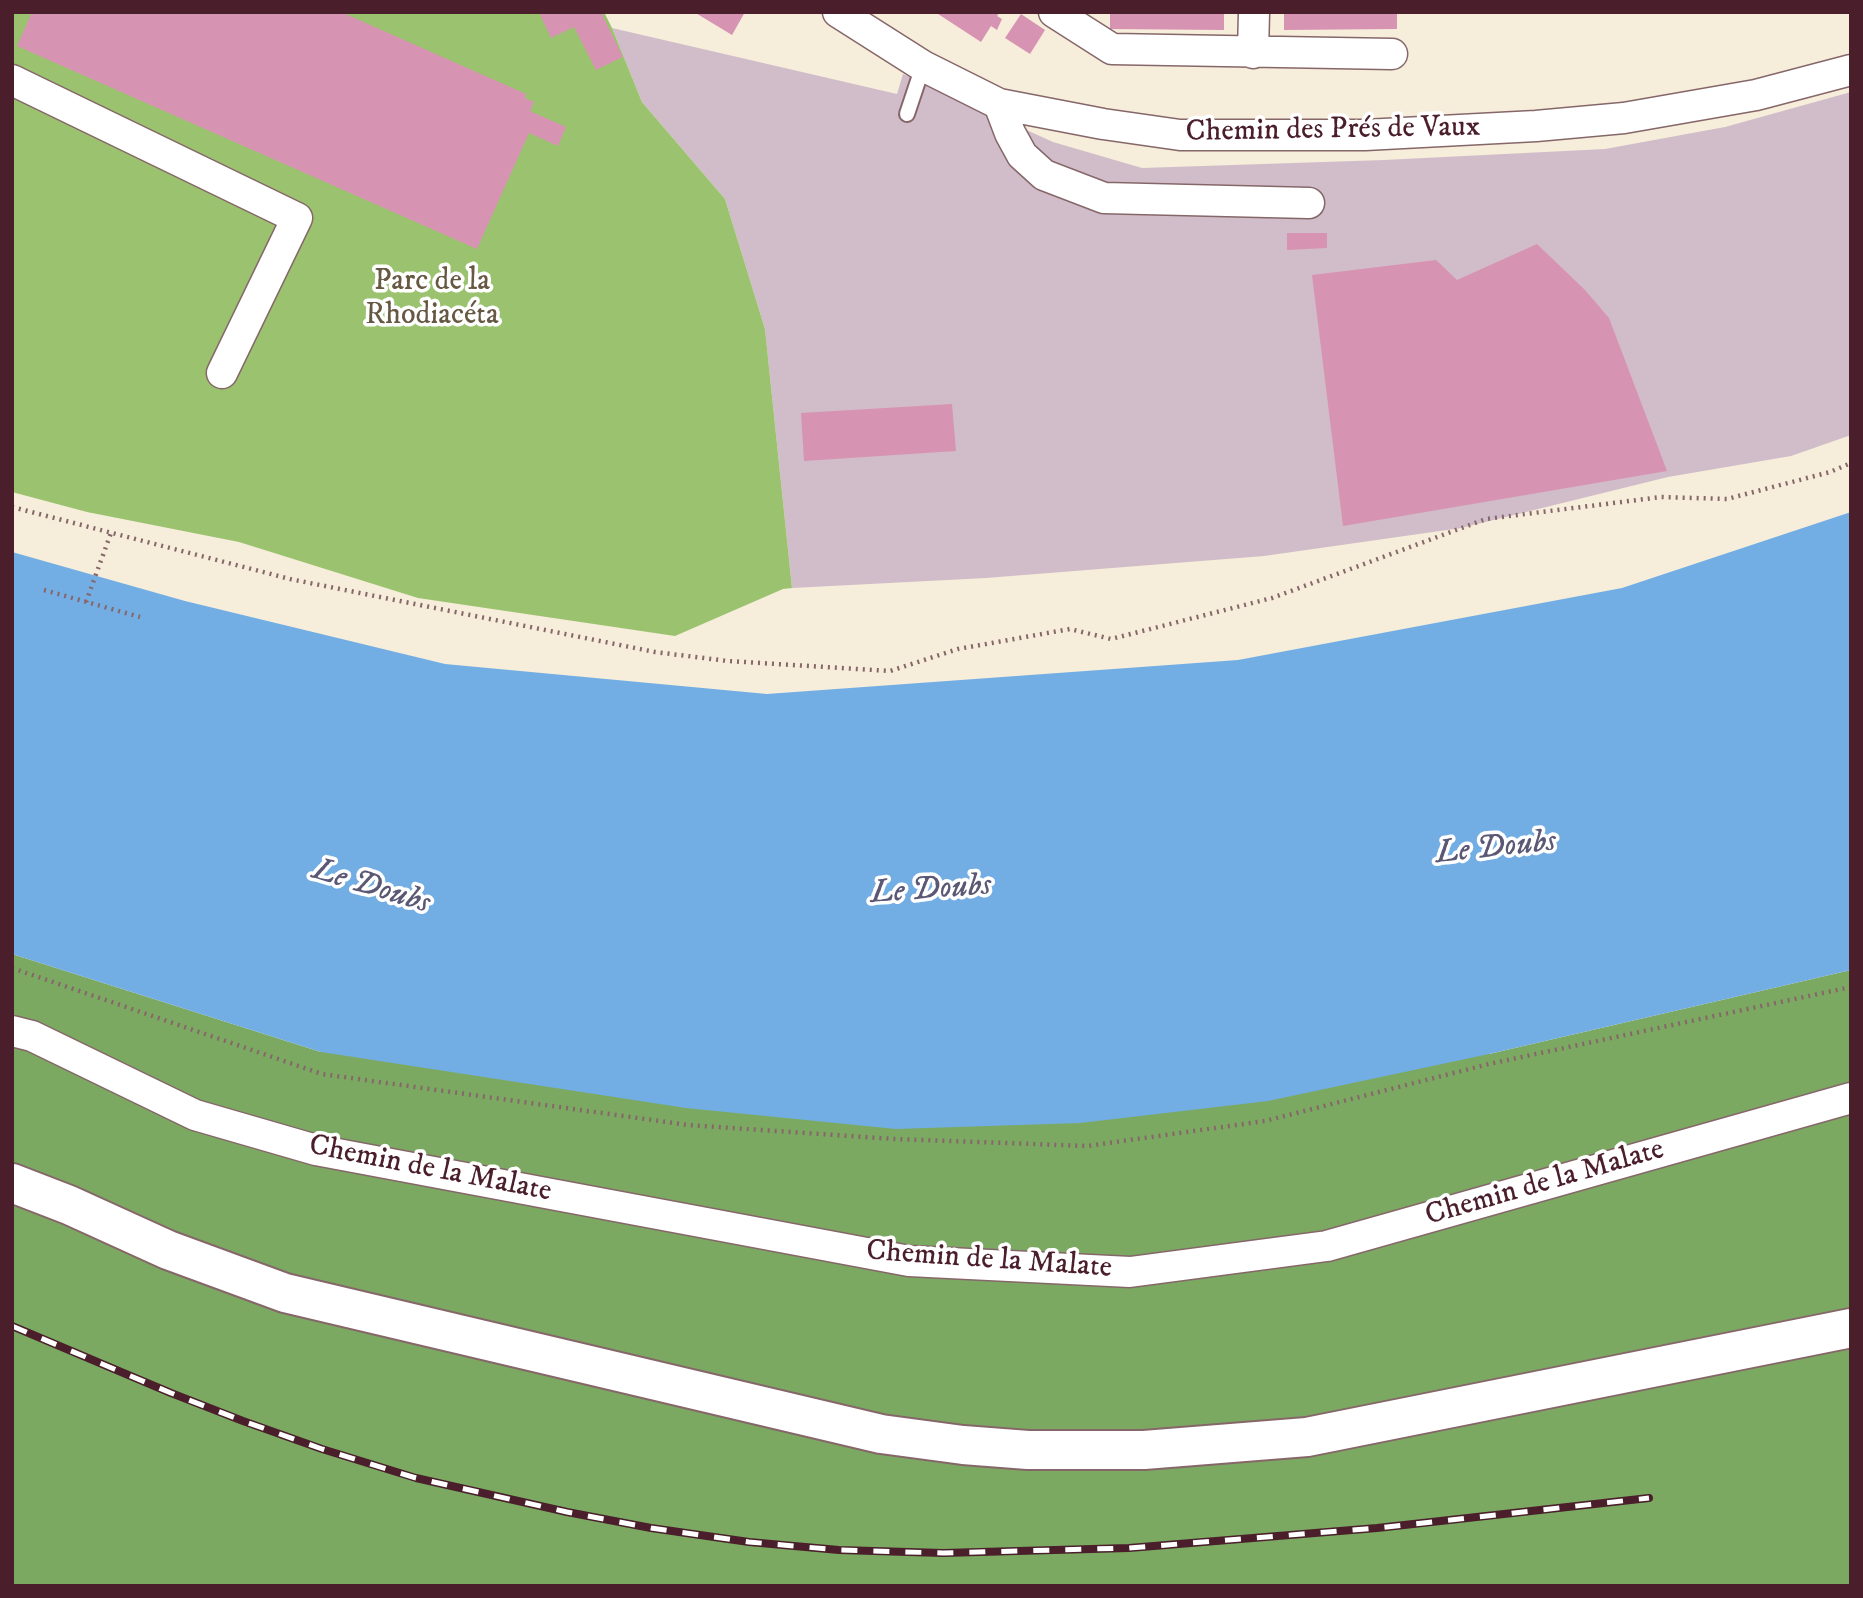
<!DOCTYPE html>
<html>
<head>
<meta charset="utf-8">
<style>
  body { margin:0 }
  #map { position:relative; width:1863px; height:1598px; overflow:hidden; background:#f6eddb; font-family:"IM FELL DW Pica",serif }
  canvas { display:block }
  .frame { position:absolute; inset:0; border:14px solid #4a1f2b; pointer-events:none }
</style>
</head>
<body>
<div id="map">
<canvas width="1863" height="1598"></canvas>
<div class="frame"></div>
</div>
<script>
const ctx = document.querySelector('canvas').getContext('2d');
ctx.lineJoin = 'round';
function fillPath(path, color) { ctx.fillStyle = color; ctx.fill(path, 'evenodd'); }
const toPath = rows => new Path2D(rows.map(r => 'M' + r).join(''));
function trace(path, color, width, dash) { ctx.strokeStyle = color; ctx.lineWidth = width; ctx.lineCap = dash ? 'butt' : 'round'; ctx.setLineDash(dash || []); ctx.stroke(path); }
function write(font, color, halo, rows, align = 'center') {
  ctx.font = font + ' "IM FELL DW Pica",serif'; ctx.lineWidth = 7; ctx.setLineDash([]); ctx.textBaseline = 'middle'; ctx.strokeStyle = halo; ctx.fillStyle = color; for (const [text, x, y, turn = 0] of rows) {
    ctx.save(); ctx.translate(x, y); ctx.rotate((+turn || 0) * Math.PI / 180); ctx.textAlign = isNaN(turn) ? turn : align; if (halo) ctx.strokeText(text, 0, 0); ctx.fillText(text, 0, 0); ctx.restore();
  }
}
fillPath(toPath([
  [612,28,897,94,903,74,1053,142,1142,168,1384,160,1605,149,1725,127,1851,92,1851,435,1791,456,1668,477,1461,528,1264,556,986,578,792,588,765,329,725,199,642,102]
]), '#d1bdc9');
fillPath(toPath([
  [12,12,604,12,612,28,642,102,725,199,765,329,792,588,783,589,675,636,418,598,239,542,87,512,12,492]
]), '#9bc36f');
fillPath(toPath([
  [12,954,321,1052,1489,1054,1851,970,1851,1586,12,1586]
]), '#7ca962');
fillPath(toPath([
  [1851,512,1851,970,1489,1054,1268,1101,1080,1123,896,1129,686,1108,321,1052,12,954,12,552,185,601,445,664,767,694,1238,660,1622,588]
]), '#72aee4');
fillPath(toPath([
  [32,12,341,12,526,94,525,98,534,102,530,111,566,127,558,146,529,133,477,249,17,46],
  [539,12,601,12,623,57,596,70,574,27,551,38],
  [694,12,745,12,732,35],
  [935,12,1000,12,997,16,1002,19,997,30,991,26,981,42],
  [1110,12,1224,12,1224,30,1110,29],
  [1284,12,1397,12,1397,29,1284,30],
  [1021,14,1045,30,1030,54,1005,38],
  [1287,233,1327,233,1327,248,1287,250],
  [1537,244,1585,290,1609,318,1667,471,1343,526,1312,275,1436,260,1457,280],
  [952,404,956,451,804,461,801,413]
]), '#d793b2');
const lane = toPath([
  [907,114,923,66]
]);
const street = toPath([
  [838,12,923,66,999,104,1103,124,1180,135,1365,135,1536,126,1624,118,1756,95,1851,70],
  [1054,12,1112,49,1392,54],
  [1253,53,1254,12],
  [12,80,297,218,222,373],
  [999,104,1010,133,1022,155,1044,175,1104,198,1309,203],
  [12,1031,32,1036,195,1115,316,1150,909,1261,1130,1272,1327,1246,1851,1098]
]);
const secondary = toPath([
  [12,1183,69,1205,168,1250,285,1293,881,1434,963,1445,1028,1450,1144,1450,1307,1437,1851,1328]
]);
trace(lane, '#866769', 18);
trace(street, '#866769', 33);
trace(secondary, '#866769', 42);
trace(toPath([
  [12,507,290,579,655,652,728,661,890,671,958,649,1070,629,1111,639,1272,598,1486,519,1661,497,1727,499,1830,472,1851,463],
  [44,590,140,617],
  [86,602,111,533],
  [12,968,322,1074,688,1125,894,1139,1087,1146,1265,1121,1489,1064,1851,987]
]), '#866769', 4.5, [2, 5]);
trace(lane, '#fff', 14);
trace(street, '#fff', 30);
trace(secondary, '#fff', 38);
const rail = toPath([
  [12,1326,171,1393,243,1421,322,1449,416,1478,567,1512,651,1528,749,1542,839,1550,943,1553,1129,1548,1377,1528,1649,1498]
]);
trace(rail, '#4a1f2b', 8);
trace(rail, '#fff', 5, [16]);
write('30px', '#4a1f2b', '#fff', [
  ["Chemin des Prés de Vaux",1333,131,-1],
  ["Chemin de la Malate",430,1170,11],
  ["Chemin de la Malate",1545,1184,-16],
  ["Chemin de la Malate",989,1261,4]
]);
write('30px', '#665843', '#fff', [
  ["Parc de la",432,283],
  ["Rhodiacéta",432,317]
]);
write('italic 32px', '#5a5875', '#fff', [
  ["Le Doubs",1496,849,-6],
  ["Le Doubs",371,888,17],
  ["Le Doubs",931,891,-4]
]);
</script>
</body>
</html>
